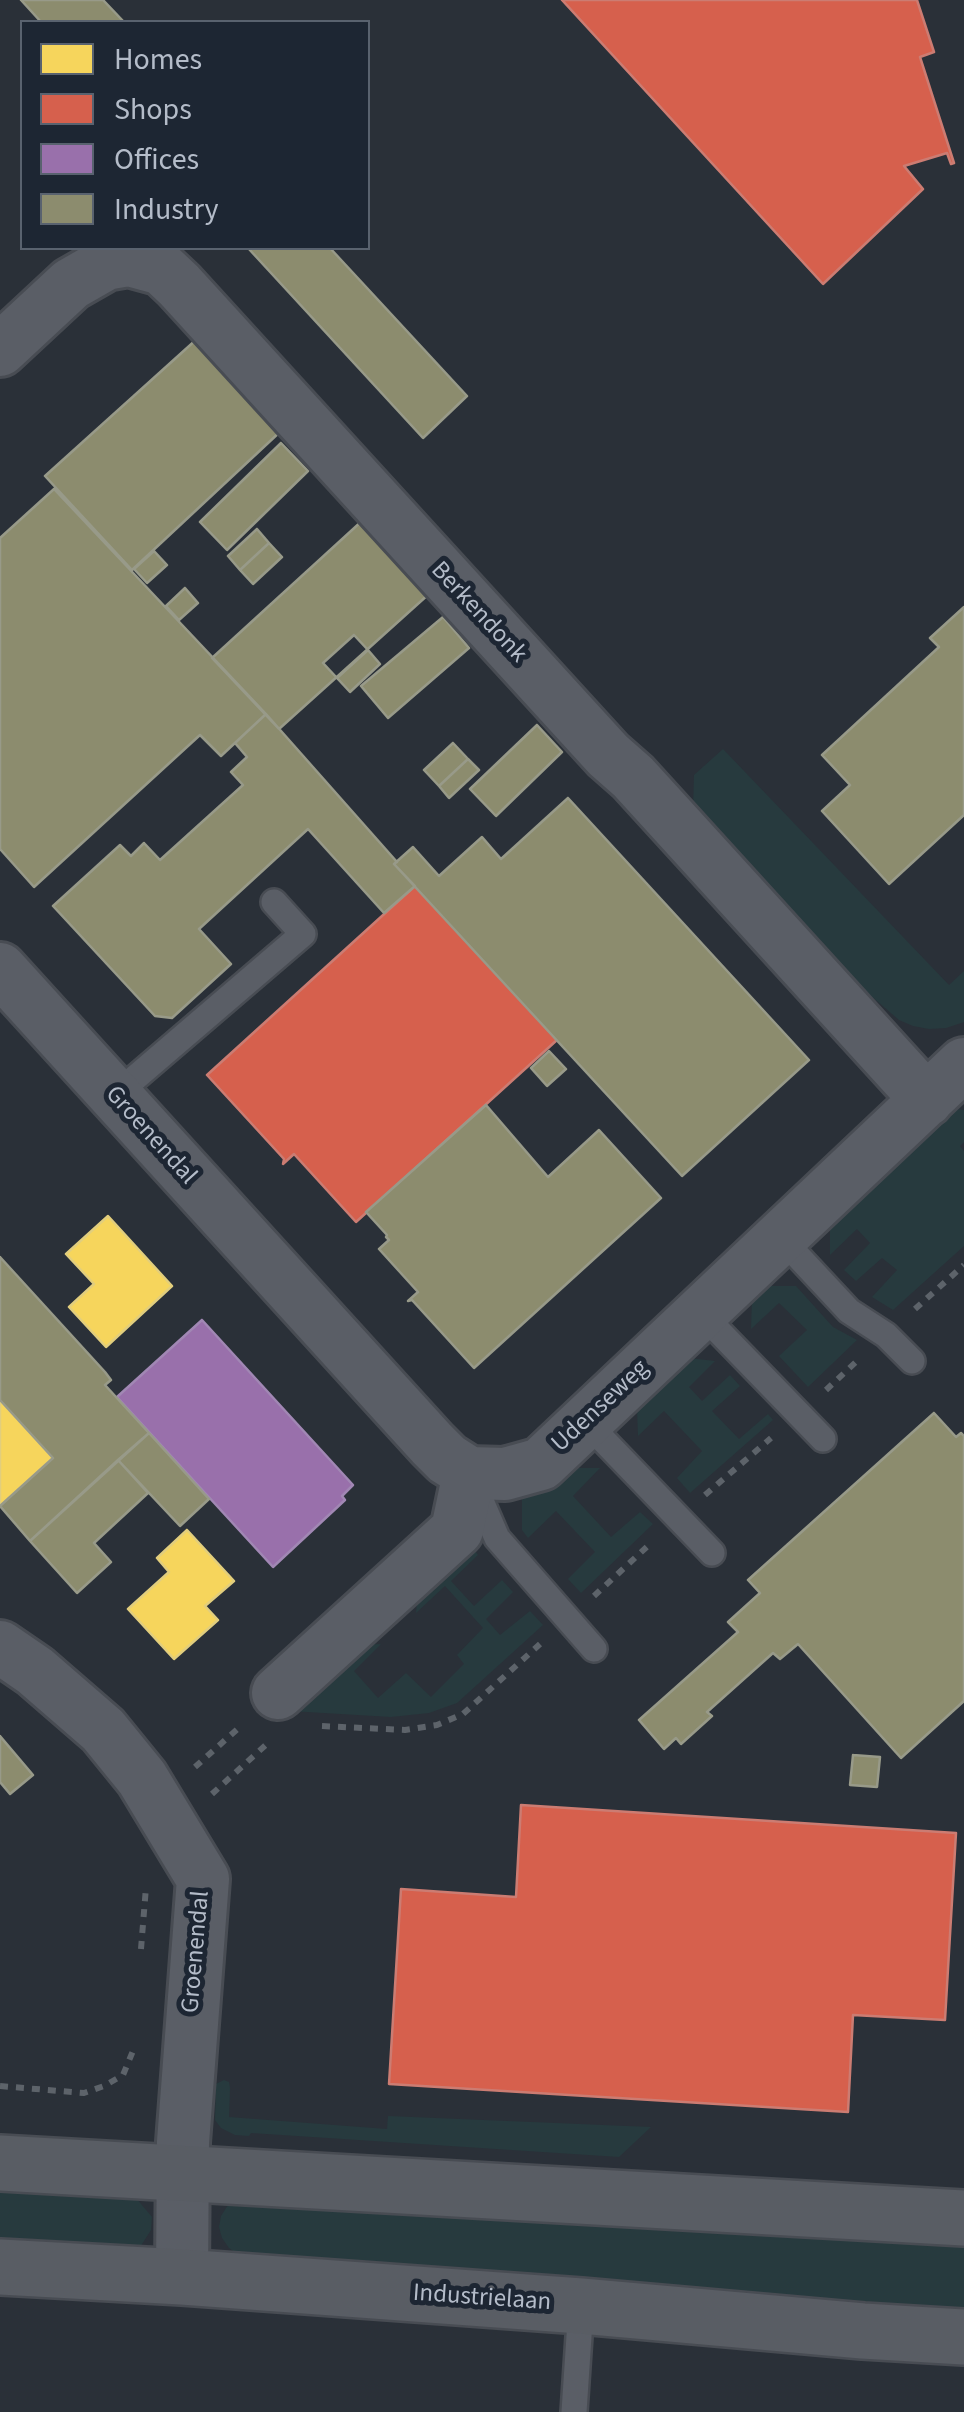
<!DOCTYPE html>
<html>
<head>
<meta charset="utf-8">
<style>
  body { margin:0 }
  #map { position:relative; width:964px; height:2412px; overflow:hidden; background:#2a3038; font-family:"Source Sans 3",sans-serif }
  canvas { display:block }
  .legend { position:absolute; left:20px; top:20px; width:350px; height:230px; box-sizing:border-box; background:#1d2633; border:2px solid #59626f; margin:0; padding:12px 18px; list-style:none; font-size:30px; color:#b4bcc9 }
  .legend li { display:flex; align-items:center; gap:20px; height:50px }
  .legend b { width:50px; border:2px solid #59626f }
</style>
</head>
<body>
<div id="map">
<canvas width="964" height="2412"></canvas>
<ul class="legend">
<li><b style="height:28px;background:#f6d55c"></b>Homes</li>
<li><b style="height:28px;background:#d6604d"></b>Shops</li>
<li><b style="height:28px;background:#9970ab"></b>Offices</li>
<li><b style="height:28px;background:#8c8c6e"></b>Industry</li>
</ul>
</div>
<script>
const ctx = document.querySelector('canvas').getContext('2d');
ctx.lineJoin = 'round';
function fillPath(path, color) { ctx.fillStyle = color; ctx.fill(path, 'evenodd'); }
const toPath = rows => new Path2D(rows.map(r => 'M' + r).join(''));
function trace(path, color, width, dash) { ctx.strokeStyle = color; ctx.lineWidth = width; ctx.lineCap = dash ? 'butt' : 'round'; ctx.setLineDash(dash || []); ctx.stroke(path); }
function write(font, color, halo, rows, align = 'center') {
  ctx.font = font + ' "Source Sans 3",sans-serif'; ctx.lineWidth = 10; ctx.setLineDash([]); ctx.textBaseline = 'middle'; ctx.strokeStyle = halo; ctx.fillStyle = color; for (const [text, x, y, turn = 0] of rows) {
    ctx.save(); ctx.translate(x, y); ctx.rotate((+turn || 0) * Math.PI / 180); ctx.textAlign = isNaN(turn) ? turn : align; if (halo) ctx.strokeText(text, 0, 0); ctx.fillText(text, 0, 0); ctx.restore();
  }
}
fillPath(toPath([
  [723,749,949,985,964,971,964,1022,946,1028,929,1029,913,1026,899,1020,870,995,867,996,693,809,694,775],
  [955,1109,964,1110,964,1142,960,1146,964,1151,964,1246,893,1310,872,1297,897,1270,882,1258,856,1281,844,1270,870,1243,857,1229,830,1255,830,1227],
  [767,1286,796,1286,833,1327,857,1340,808,1387,779,1356,807,1330,779,1303,751,1329,752,1300],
  [689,1358,715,1361,689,1387,702,1401,730,1375,740,1386,712,1411,739,1439,768,1414,773,1420,690,1493,677,1478,702,1451,664,1411,638,1436,637,1409],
  [574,1468,600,1468,573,1496,611,1537,640,1512,653,1524,581,1593,568,1579,595,1552,556,1511,528,1538,522,1530,522,1498,545,1490],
  [472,1547,478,1555,451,1581,474,1606,502,1580,513,1592,486,1619,500,1635,530,1611,543,1625,457,1703,429,1713,391,1717,290,1711,360,1645,381,1644,354,1671,378,1698,406,1673,431,1697,464,1664,457,1655,483,1628,445,1586,416,1613,418,1590],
  [224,2080,229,2082,230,2088,229,2117,387,2129,388,2116,651,2127,619,2157,251,2133,249,2136,235,2135,221,2128,215,2120,216,2084],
  [0,2170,136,2198,152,2217,151,2230,137,2252,0,2256],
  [233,2197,964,2229,964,2316,238,2255,229,2248,222,2238,219,2227,221,2216]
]), '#273a3e');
const homes = toPath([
  [108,1216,172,1286,106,1347,69,1307,94,1284,66,1254,108,1216],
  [0,1400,53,1458,0,1506,0,1400],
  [187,1530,234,1581,205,1606,218,1620,174,1659,128,1609,169,1572,157,1558,187,1530]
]);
fillPath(homes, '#f6d55c');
trace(homes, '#e2ce7d', 2.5);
const shops = toPath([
  [562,0,917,0,934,52,920,57,954,163,951,164,947,153,904,166,923,189,823,284,562,0],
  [415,886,557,1040,356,1222,294,1154,283,1164,284,1159,207,1075,415,886],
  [521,1805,956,1833,945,2020,853,2015,848,2112,389,2084,401,1889,516,1897,521,1805]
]);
fillPath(shops, '#d6604d');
trace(shops, '#cc7c72', 2.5);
const offices = toPath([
  [202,1320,353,1485,342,1496,345,1500,273,1567,117,1397,202,1320]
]);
fillPath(offices, '#9970ab');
trace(offices, '#a187b4', 2.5);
const industry = toPath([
  [21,0,103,0,124,22,41,22,21,0],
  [248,248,330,248,467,396,423,438,248,248],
  [198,338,282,430,132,570,45,476,198,338],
  [281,443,308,471,227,550,200,522,281,443],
  [54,489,266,714,221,756,200,735,34,887,0,849,0,538,54,489],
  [363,520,430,593,279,729,212,658,363,520],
  [257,529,269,543,240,570,228,556,257,529],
  [269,543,282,557,253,584,240,570,269,543],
  [154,551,167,565,147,583,134,569,154,551],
  [185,588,198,603,179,620,166,606,185,588],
  [964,607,964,815,889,884,822,811,850,785,822,755,939,647,930,638,964,607],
  [443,617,469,648,388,718,361,686,443,617],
  [354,635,368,650,337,678,323,663,354,635],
  [368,650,380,664,350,692,337,678,368,650],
  [266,714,397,862,394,864,415,886,384,913,308,829,199,929,231,964,172,1018,155,1016,53,906,120,845,131,856,144,843,160,860,243,785,231,772,247,757,235,743,266,714],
  [537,725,562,752,496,816,470,789,537,725],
  [453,743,468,759,439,786,424,770,453,743],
  [468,759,479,770,449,798,439,786,468,759],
  [568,798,809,1060,682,1176,394,864,413,847,439,876,482,837,501,859,568,798],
  [549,1051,566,1069,547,1086,531,1068,549,1051],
  [486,1105,548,1177,599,1130,661,1198,474,1368,412,1300,408,1301,418,1292,379,1249,389,1240,386,1237,387,1235,366,1212,486,1105],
  [0,1257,105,1372,111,1380,105,1385,149,1433,30,1541,0,1506,53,1458,0,1400,0,1257],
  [934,1413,956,1437,961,1433,964,1436,964,1701,901,1758,798,1644,780,1659,773,1653,707,1712,712,1716,681,1744,676,1738,664,1749,639,1720,738,1632,728,1622,760,1593,748,1580,934,1413],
  [149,1433,209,1499,180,1526,118,1460,149,1433],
  [118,1460,148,1493,94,1543,111,1562,77,1593,30,1541,118,1460],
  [0,1736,33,1775,10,1794,0,1782,0,1736],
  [853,1755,880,1757,877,1787,850,1785,853,1755]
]);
fillPath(industry, '#8c8c6e');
trace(industry, '#989a89', 2.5);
const service = toPath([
  [114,1096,303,934,274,902],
  [781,1238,849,1311,886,1335,912,1361],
  [701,1313,823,1439],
  [586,1422,712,1553],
  [475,1487,497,1538,594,1649],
  [574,2412,581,2306]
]);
const minor = toPath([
  [0,350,71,284,106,264,129,260,162,269,179,285,608,755,633,777,927,1100],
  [0,969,432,1444,447,1459,469,1473],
  [0,1647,35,1671,103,1730,142,1778,203,1879,183,2142,182,2277],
  [278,1693,457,1530,469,1473,505,1474,541,1464,964,1064]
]);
const secondary = toPath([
  [0,2163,964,2218],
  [0,2267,182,2277,581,2306,863,2331,964,2337]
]);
trace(service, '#484c53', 30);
trace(minor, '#484c53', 58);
trace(secondary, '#484c53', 60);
trace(toPath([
  [915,1309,964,1265],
  [826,1390,857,1361],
  [705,1495,771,1438],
  [594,1596,651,1543],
  [322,1726,405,1730,437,1725,463,1714,540,1644],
  [195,1767,242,1725],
  [212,1794,269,1742],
  [141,1949,146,1887],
  [0,2086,84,2093,104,2086,123,2075,135,2046]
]), '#5d636a', 6, [8, 8]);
trace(service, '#5a5e66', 25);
trace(minor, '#5a5e66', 52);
trace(secondary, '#595d64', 55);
write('25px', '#b4bcc9', '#1d2633', [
  ["Berkendonk",478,613,47],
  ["Groenendal",150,1136,48],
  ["Udenseweg",601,1407,-43],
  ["Groenendal",197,1952,-85],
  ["Industrielaan",482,2299,4]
]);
</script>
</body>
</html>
